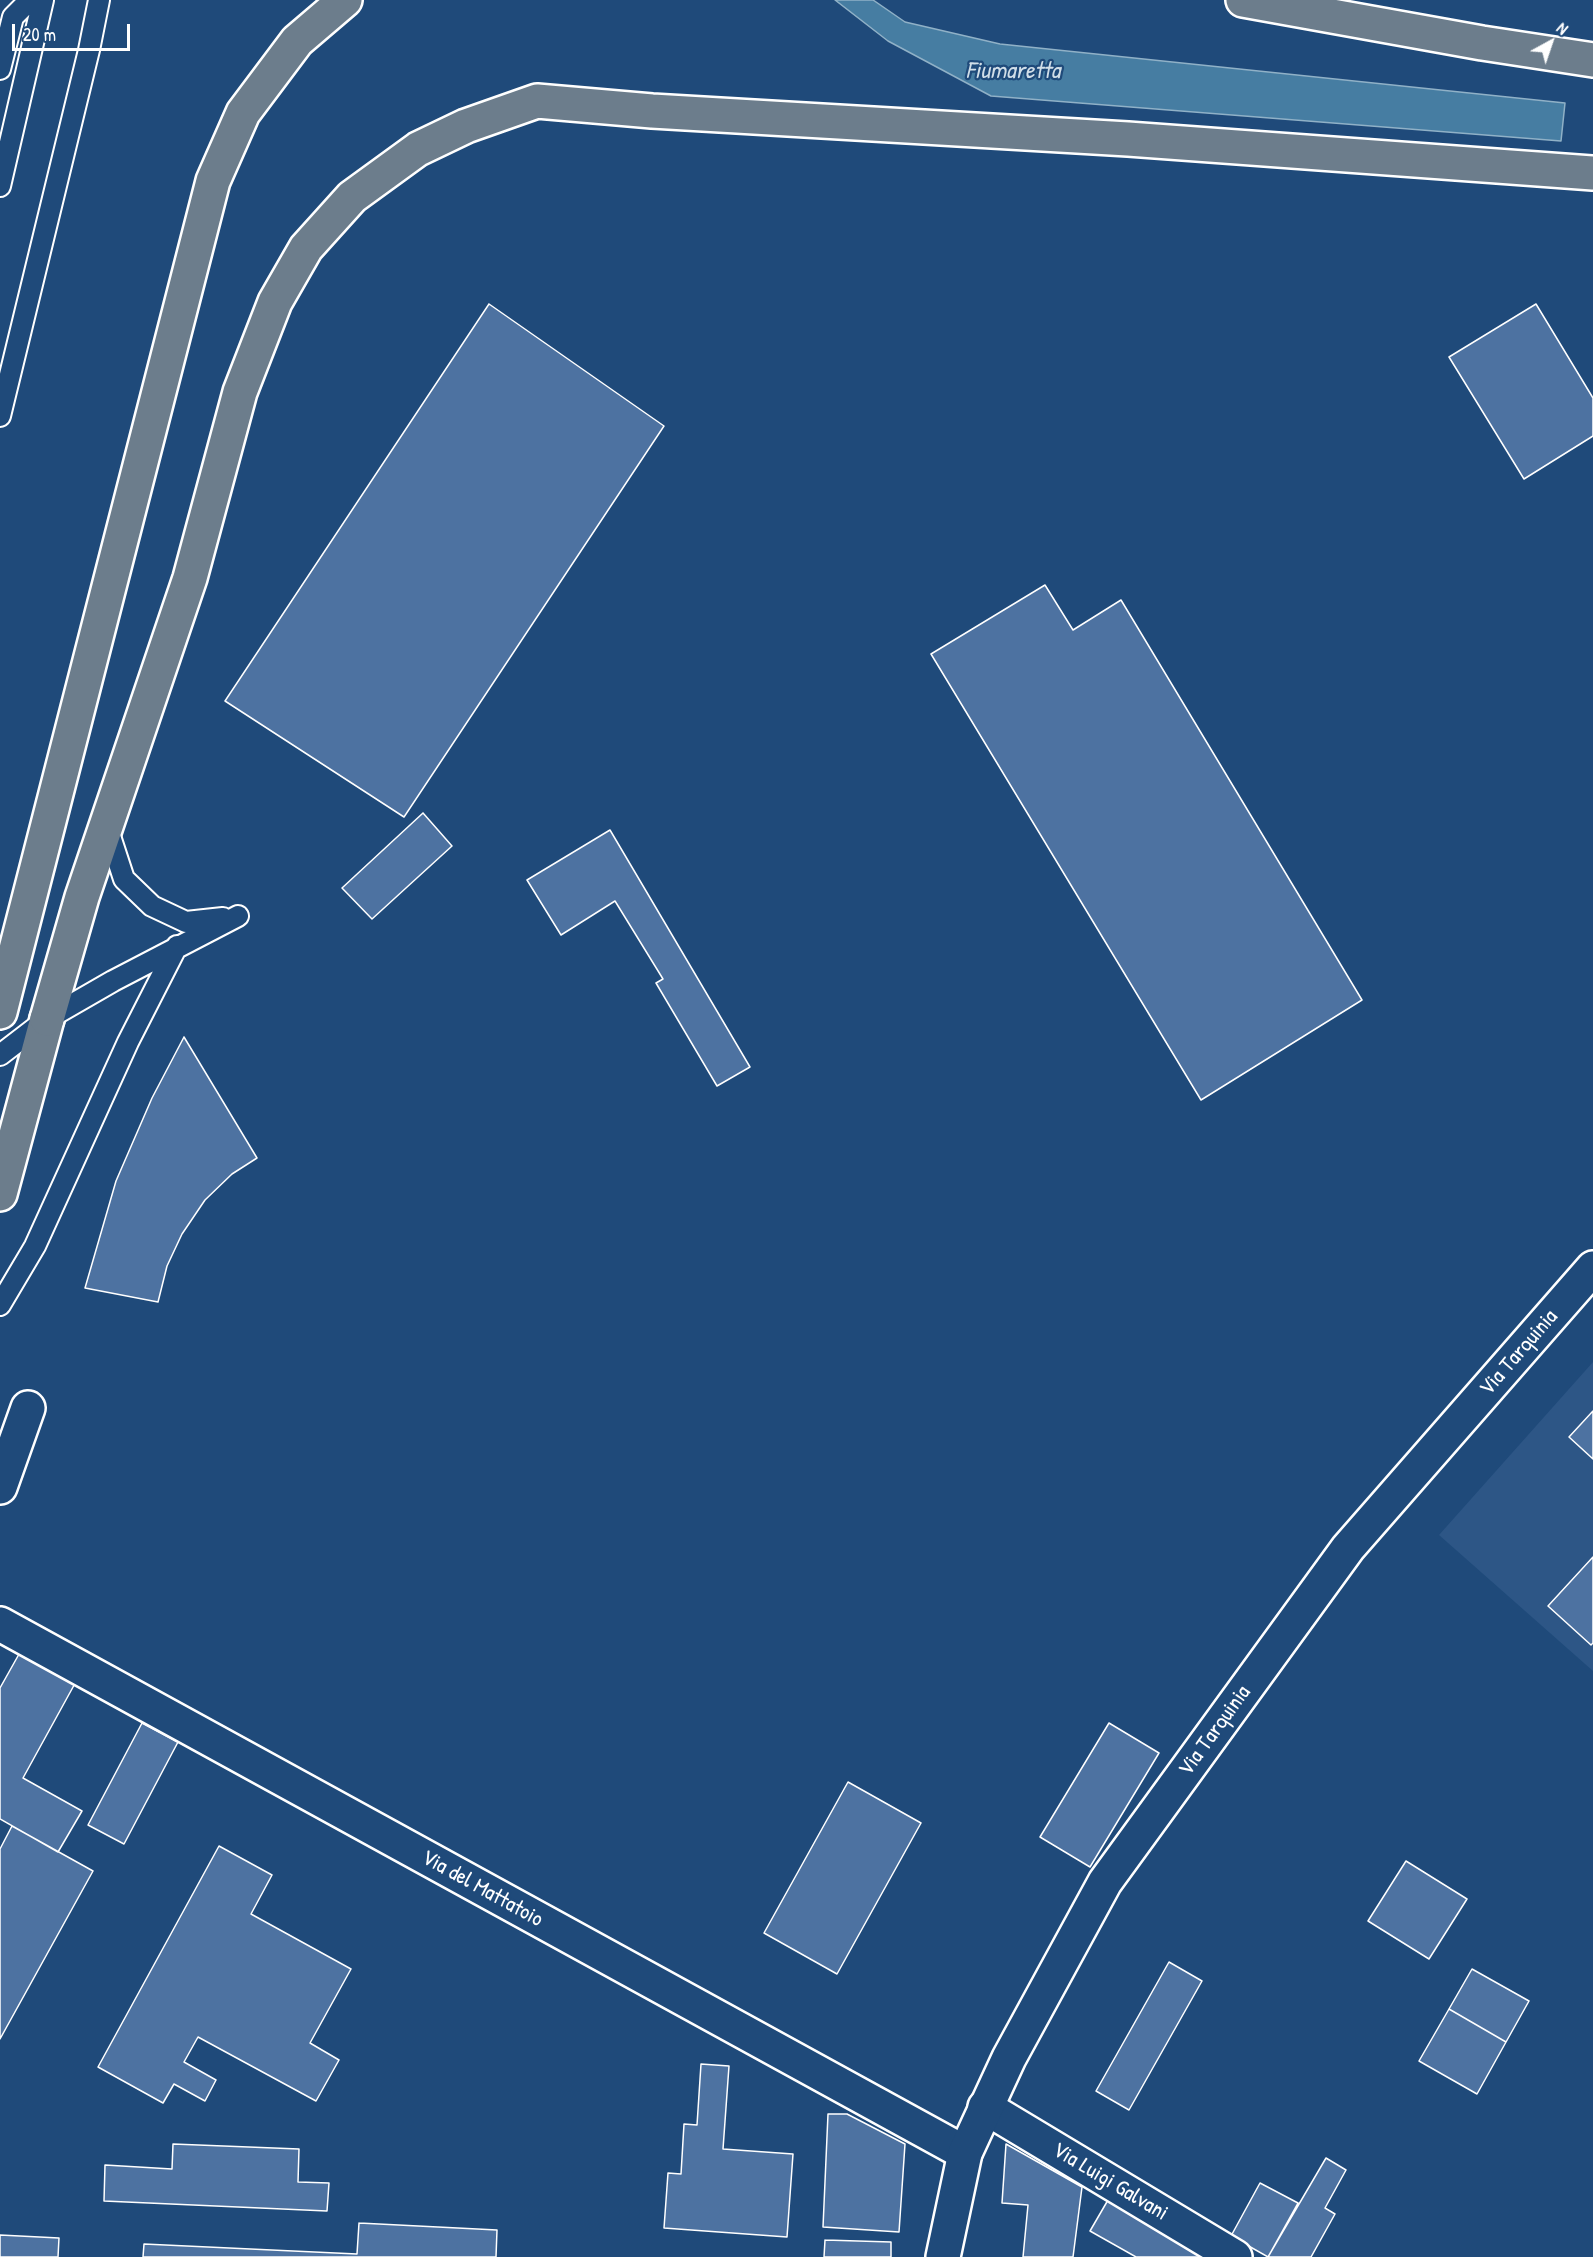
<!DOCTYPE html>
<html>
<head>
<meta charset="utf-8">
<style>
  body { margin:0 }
  #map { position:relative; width:1593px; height:2257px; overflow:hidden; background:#1f4a7a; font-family:"Patrick Hand",sans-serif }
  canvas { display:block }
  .north { position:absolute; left:1521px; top:12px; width:60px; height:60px; -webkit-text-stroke:4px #1f4a7a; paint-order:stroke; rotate:40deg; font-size:16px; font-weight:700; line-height:24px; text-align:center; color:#fff }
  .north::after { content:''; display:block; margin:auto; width:21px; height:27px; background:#fff; clip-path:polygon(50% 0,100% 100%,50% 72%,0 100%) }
  .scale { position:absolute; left:12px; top:24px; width:118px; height:27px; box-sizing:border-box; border:3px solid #fff; border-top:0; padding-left:8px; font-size:18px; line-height:21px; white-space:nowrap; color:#fff; -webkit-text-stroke:4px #1f4a7a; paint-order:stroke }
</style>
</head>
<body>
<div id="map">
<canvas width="1593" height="2257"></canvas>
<div class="north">N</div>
<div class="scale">20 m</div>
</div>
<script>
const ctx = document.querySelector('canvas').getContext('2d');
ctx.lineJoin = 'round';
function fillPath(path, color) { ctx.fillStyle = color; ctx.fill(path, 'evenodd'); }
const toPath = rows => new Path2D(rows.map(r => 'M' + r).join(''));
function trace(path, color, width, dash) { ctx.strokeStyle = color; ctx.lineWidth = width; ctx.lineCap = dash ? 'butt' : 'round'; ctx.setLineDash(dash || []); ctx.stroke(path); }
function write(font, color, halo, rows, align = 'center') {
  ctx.font = font + ' "Patrick Hand",sans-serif'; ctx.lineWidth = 4.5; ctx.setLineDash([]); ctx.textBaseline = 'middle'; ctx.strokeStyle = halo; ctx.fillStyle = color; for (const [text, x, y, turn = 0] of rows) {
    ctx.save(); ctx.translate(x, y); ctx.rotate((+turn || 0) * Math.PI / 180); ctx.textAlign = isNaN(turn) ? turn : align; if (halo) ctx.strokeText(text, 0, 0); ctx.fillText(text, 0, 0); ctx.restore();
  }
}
fillPath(toPath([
  [1593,1362,1593,1671,1439,1535]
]), '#2d5686');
const water = toPath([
  [835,0,873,0,905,22,1000,44,1565,103,1561,141,991,96,888,41,835,0]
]);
fillPath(water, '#467da2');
trace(water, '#90b1c7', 1.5);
const building = toPath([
  [489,304,664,426,404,817,225,701,489,304],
  [1536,304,1593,398,1593,436,1524,479,1449,357,1536,304],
  [1045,585,1073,630,1121,600,1362,1000,1201,1100,931,654,1045,585],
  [423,813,452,846,372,919,342,888,423,813],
  [610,830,750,1067,717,1086,656,983,663,979,615,901,561,935,527,880,610,830],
  [184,1037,257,1158,232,1174,205,1200,182,1234,167,1266,158,1302,85,1288,116,1181,152,1098,184,1037],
  [1593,1411,1593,1459,1569,1437,1593,1411],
  [1593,1557,1593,1643,1591,1645,1548,1606,1593,1557],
  [23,1647,78,1678,23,1778,82,1811,58,1852,0,1819,0,1688,23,1647],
  [142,1723,178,1742,124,1844,88,1825,142,1723],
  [1109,1723,1159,1753,1090,1867,1040,1837,1109,1723],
  [848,1782,921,1823,837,1974,764,1933,848,1782],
  [12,1826,93,1871,0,2039,0,1849,12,1826],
  [219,1846,272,1875,251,1914,351,1969,310,2043,339,2060,316,2101,198,2037,184,2062,216,2080,205,2101,174,2084,163,2103,98,2067,219,1846],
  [1406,1861,1467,1899,1429,1959,1368,1921,1406,1861],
  [1169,1962,1202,1981,1129,2110,1096,2091,1169,1962],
  [1472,1969,1529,2001,1506,2042,1449,2009,1472,1969],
  [1449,2009,1506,2042,1477,2094,1419,2061,1449,2009],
  [701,2064,729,2066,723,2149,793,2154,787,2237,664,2228,668,2173,681,2174,684,2124,697,2125,701,2064],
  [828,2114,847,2114,905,2144,899,2232,823,2227,828,2114],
  [173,2144,299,2149,298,2182,329,2183,327,2211,104,2201,105,2165,172,2169,173,2144],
  [1006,2144,1082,2187,1073,2257,1023,2257,1028,2205,1002,2203,1006,2144],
  [1326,2158,1346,2170,1325,2208,1335,2214,1311,2257,1268,2257,1326,2158],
  [1260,2183,1298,2203,1268,2257,1231,2236,1260,2183],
  [1108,2200,1208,2257,1136,2257,1090,2231,1108,2200],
  [359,2223,497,2230,496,2257,143,2257,144,2244,357,2254,359,2223],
  [0,2235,59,2238,58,2257,0,2257,0,2235],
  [825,2240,891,2242,891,2257,824,2257,825,2240]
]);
fillPath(building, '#4d72a1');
trace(building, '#fff', 1.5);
const lane = toPath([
  [0,69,13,17,30,0],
  [0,186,43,0],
  [0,416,89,50,99,0],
  [107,827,124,879,152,906,186,922,223,918],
  [0,1055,47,1019,113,981,238,916],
  [0,1305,35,1246,128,1042,177,946]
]);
const street = toPath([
  [0,1487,28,1408],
  [0,1624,965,2153],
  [985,2107,1235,2257]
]);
const secondary = toPath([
  [943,2257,965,2153,1009,2058,1105,1882,1348,1548,1593,1268]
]);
const primary = toPath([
  [0,1194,47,1019]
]);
const highway = toPath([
  [1243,0,1482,43,1593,60],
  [0,1012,213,181,243,113,297,41,345,0],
  [47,1019,82,897,190,578,240,392,275,302,306,248,352,197,418,149,466,126,537,101,652,111,1128,139,1593,173]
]);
trace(lane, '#fff', 24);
trace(street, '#fff', 38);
trace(secondary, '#fff', 38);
trace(primary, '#fff', 38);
trace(highway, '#fff', 38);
trace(lane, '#1f4a7a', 20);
trace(street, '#1f4a7a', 33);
trace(secondary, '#1f4a7a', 33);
trace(primary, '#6c7d8c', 33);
trace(highway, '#6c7d8c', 33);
write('22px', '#fff', '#1f4a7a', [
  ["Via Tarquinia",1519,1353,-49],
  ["Via Tarquinia",1215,1731,-54],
  ["Via del Mattatoio",482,1889,29],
  ["Via Luigi Galvani",1110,2182,31]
]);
write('italic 24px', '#d1dee8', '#1f4a7a', [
  ["Fiumaretta",1013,72]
]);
</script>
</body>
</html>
